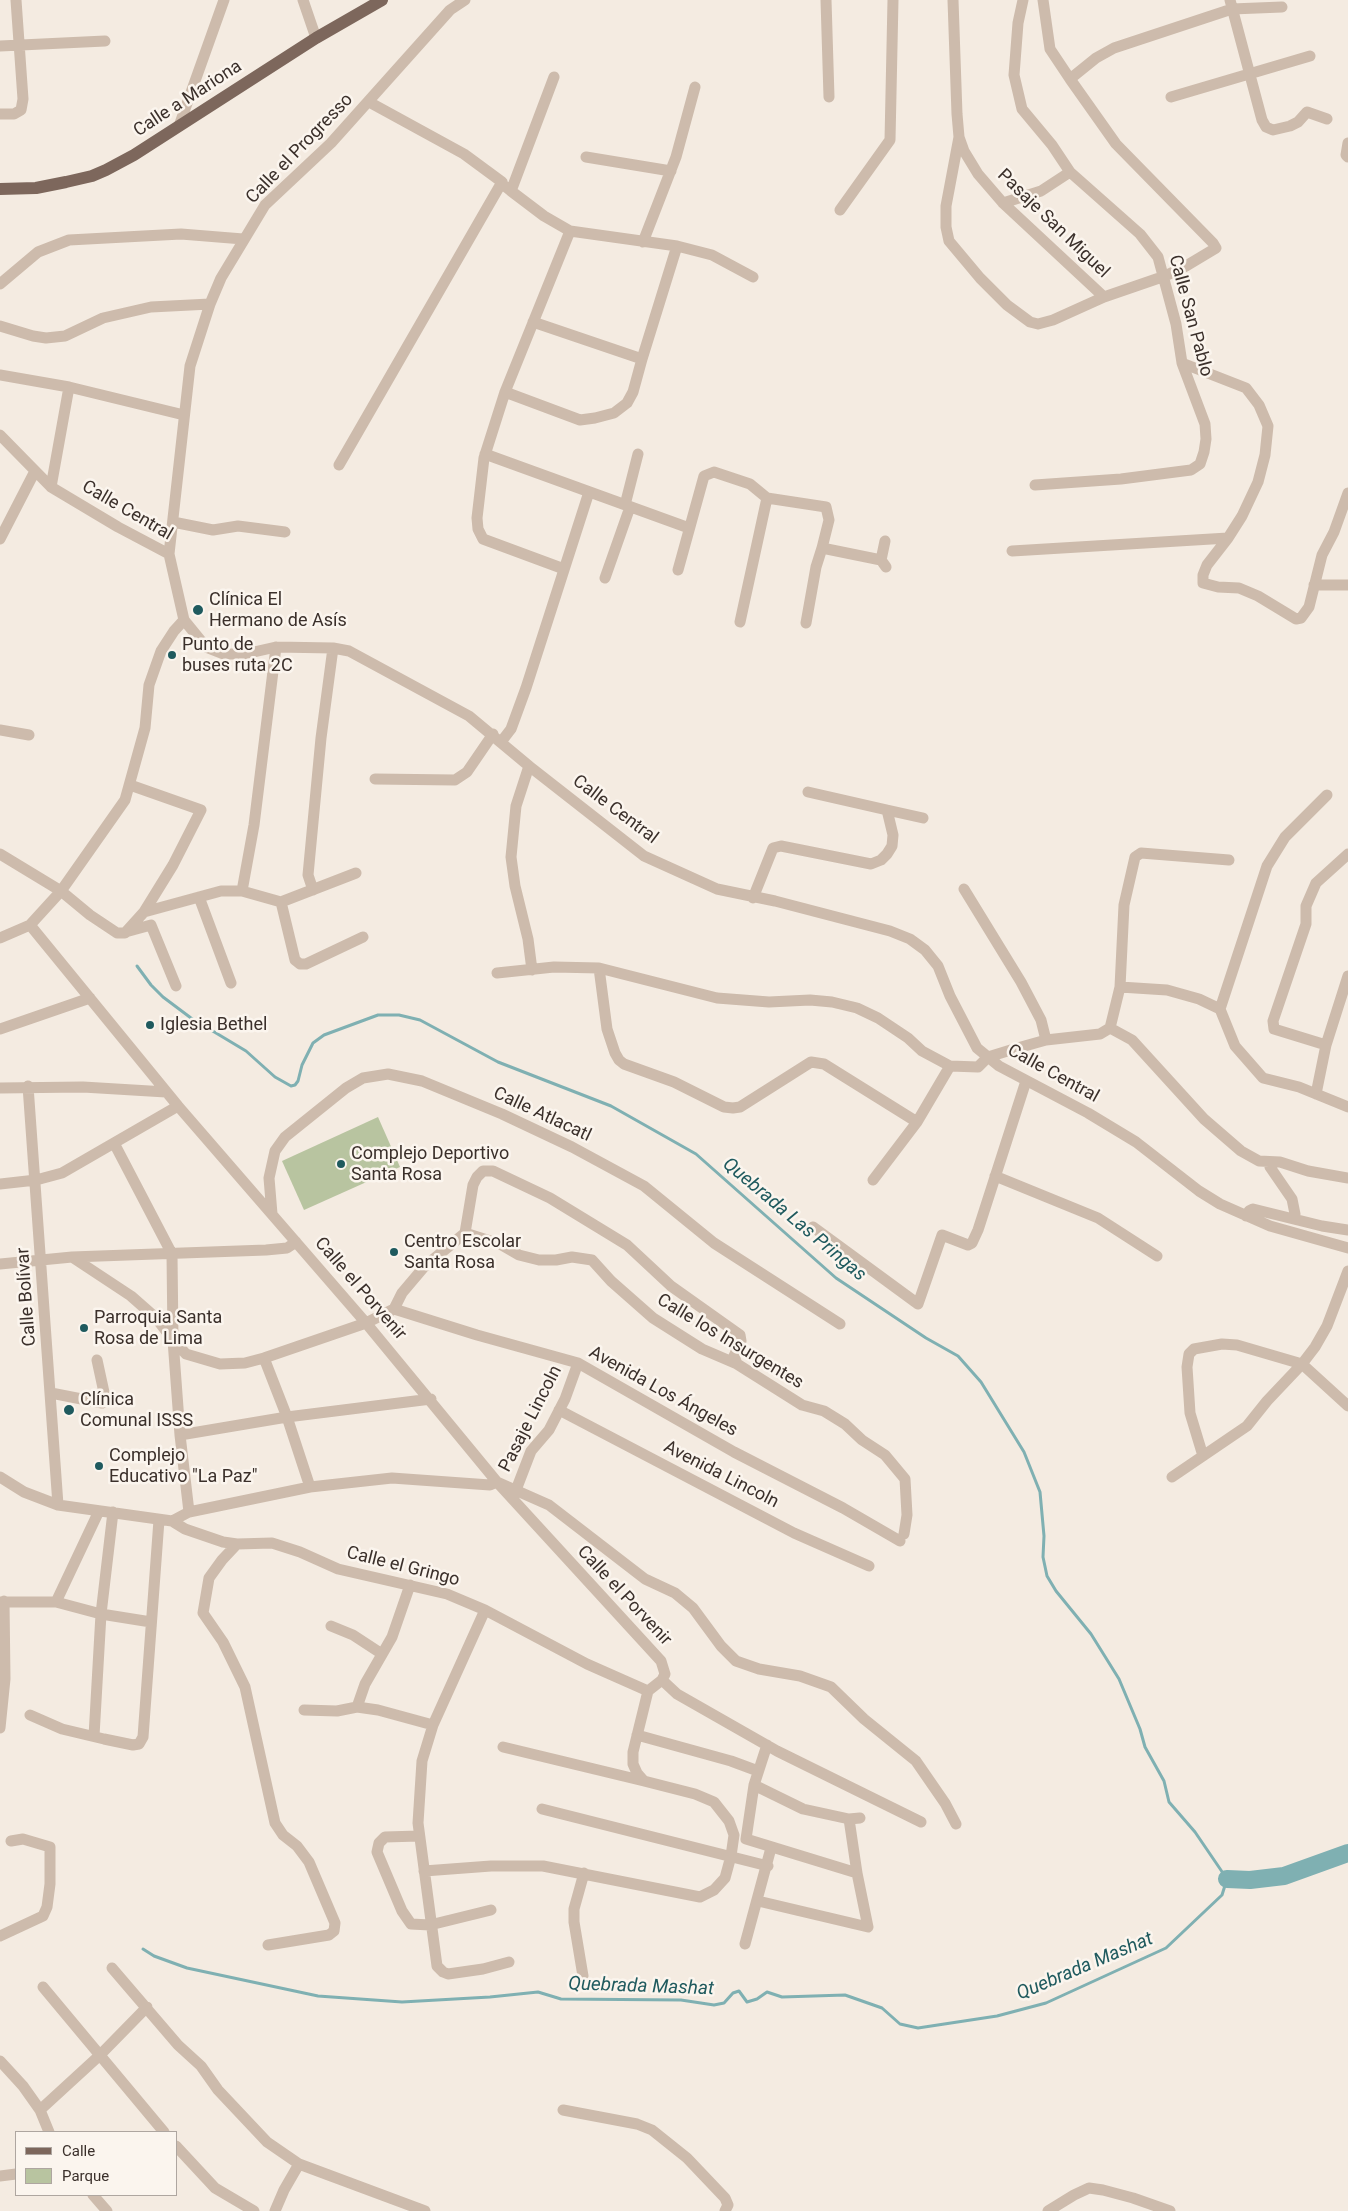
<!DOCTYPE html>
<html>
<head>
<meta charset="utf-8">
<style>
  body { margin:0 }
  #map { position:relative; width:1348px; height:2211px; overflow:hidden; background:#f4ebe1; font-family:Roboto,sans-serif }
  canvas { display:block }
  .legend { position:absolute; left:15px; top:2131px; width:162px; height:65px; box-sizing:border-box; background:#fbf5ee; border:1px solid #aea6a0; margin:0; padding:6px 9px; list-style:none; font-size:15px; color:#3b302b }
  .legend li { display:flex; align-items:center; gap:10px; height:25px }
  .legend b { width:25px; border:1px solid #aea6a0 }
</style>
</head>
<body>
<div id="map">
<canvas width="1348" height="2211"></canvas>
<ul class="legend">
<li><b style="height:6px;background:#7d675c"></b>Calle</li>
<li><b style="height:14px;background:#b8c4a0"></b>Parque</li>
</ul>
</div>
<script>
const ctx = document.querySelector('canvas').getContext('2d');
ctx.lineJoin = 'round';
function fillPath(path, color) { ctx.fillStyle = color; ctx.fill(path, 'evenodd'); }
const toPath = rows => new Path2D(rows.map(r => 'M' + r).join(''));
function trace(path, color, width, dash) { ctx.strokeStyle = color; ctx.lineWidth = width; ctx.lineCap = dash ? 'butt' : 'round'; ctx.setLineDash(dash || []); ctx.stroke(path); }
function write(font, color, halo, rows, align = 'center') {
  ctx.font = font + ' Roboto,sans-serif'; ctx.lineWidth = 5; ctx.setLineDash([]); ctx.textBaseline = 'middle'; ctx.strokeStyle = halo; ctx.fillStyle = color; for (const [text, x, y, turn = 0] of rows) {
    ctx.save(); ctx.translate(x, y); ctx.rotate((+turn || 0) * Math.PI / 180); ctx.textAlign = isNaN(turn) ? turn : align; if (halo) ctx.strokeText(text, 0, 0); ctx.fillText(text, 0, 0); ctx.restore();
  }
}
fillPath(toPath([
  [378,1117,400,1167,304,1210,282,1161]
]), '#b8c4a0');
trace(toPath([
  [137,966,151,985,163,997,191,1018,246,1051,275,1077,291,1086,295,1085,298,1081,302,1065,313,1043,324,1035,378,1015,399,1015,420,1020,498,1062,611,1106,696,1154,836,1278,926,1338,958,1356,981,1382,1024,1452,1040,1492,1044,1536,1043,1557,1047,1576,1056,1591,1091,1634,1119,1679,1140,1729,1145,1747,1164,1781,1169,1802,1195,1832,1227,1879,1222,1895,1166,1948,1046,2003,997,2016,918,2028,900,2024,882,2008,845,1995,782,1997,767,1992,757,1999,747,2002,739,1991,733,1993,724,2003,714,2005,681,2000,561,1999,538,1992,490,1997,402,2002,318,1996,187,1968,154,1956,143,1949]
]), '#7fb0b2', 3);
trace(toPath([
  [1227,1879,1250,1880,1284,1876,1348,1853]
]), '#7fb0b2', 18);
trace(toPath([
  [303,0,316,38],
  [826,0,829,97],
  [953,0,957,114,959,137,964,151,978,174,1003,203,1104,297],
  [1023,0,1018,23,1014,75,1022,109,1052,145,1070,172,1140,234,1158,257,1176,324,1182,363,1205,424,1206,439,1204,452,1200,464,1191,470,1121,479,1035,485],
  [1230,0,1262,120,1266,127,1273,130,1290,126,1298,122,1307,112,1327,119],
  [0,46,105,41],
  [1070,79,1096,58,1114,48,1232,9,1282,7],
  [1171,97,1310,56],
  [0,114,14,114,21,110,23,99,16,0],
  [179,126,224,0],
  [959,137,946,206,946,227,949,241,980,278,1007,305,1030,322,1038,324,1053,320,1104,297,1165,276,1186,266,1216,248,1213,243,1116,144,1070,79,1050,49,1043,0],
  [1348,143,1346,155,1348,157],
  [586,157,671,171],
  [506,187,511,191,554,77],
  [511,191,544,216,570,231,505,392,484,458,477,518,478,529,483,539,564,569],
  [1003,203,1041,191,1070,172],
  [840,210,890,140,893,0],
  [643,242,676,157,695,87],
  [677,246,712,255,753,277],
  [0,284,38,252,69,240,181,234,243,239],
  [533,322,642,359],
  [0,326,33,336,46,338,65,336,103,318,151,307,210,304],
  [0,375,69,387,51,487],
  [69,387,184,415],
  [505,392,580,420,595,418,614,413,627,403,633,392,642,359,677,246,570,231],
  [0,435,51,487,118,527,169,554,184,620,206,647,224,654,245,654,276,647,333,648,349,651,469,716,529,766,644,856,717,889,775,901,890,931,910,939,925,950,938,966,950,996,977,1048,999,1066,1088,1113,1136,1142,1199,1191,1220,1204,1270,1226,1348,1248],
  [485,454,689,528],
  [339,465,502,182,464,154,369,102],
  [625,505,638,454],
  [173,522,213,530,238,526,285,532],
  [1228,538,1207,565,1203,575,1203,583,1218,587,1239,588,1258,596,1296,619,1301,618,1309,607,1322,555,1334,532,1348,493],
  [0,539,35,471],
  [1012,551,1228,538,1242,516,1258,482,1265,455,1268,426,1259,405,1246,388,1182,363],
  [169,554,190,366,210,304,221,278,265,205,331,143,450,10,465,0],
  [881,560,885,541],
  [678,570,704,476,714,472,750,484,767,498,826,507,829,520,822,548,881,560,886,567],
  [605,578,630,507],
  [1314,585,1348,585],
  [740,622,767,498],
  [806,623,816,567,822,548],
  [0,730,29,735],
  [501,742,511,729,526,688,589,492],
  [529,766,516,806,511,857,515,886,528,939,532,970],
  [375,779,455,780,467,772,493,734],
  [130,785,201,810,173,865,144,912],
  [887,810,923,818],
  [0,854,61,891,90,915,117,933,125,933,144,912,221,891,242,891,281,902,356,873],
  [964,889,1021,982,1041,1020,1046,1040],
  [313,890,308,875,321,738,333,648],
  [242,891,254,825,276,647],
  [199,897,231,983],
  [753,898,773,848,781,846,871,864,881,860,887,854,892,846,893,835,887,810,808,792],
  [281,902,295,960,300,964,306,964,363,937],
  [129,931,151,925,176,986],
  [0,938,30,925,61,891,125,800,145,728,149,685,161,651,174,631,184,620],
  [599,968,607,1029,615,1053,619,1060,624,1064,674,1082,724,1107,733,1108,740,1107,811,1062,824,1064,917,1122],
  [497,973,554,967,599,968,717,998,769,1002,810,1000,832,1002,857,1008,878,1018,908,1038,922,1051,950,1066,978,1067,988,1057,1014,1049,1046,1040,1100,1034,1110,1028,1120,987,1124,905,1135,857,1141,853,1229,860],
  [1120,987,1167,990,1199,999,1220,1009,1235,1046,1263,1078,1299,1087,1348,1107],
  [1220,1009,1267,866,1285,837,1327,795],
  [1110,1028,1132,1040,1204,1119,1241,1151,1259,1161,1280,1162,1308,1171,1348,1178],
  [0,1029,90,998],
  [1326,1045,1274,1029,1273,1021,1306,924,1306,906,1316,883,1348,854],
  [28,1086,58,1505],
  [0,1088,83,1087,166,1092],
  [1316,1094,1326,1045,1348,976],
  [114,1143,172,1254,173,1340,186,1354,220,1364,245,1363,264,1358,366,1323,394,1309,402,1293,424,1267,465,1233,500,1244,519,1255,539,1260,556,1260,572,1257,592,1260,611,1281,653,1318,702,1349,737,1364,802,1405,824,1411,845,1424,862,1440,885,1455,905,1479,907,1515,904,1534],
  [1269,1162,1270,1167,1292,1199,1295,1214,1294,1219],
  [995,1176,1098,1218,1157,1256],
  [873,1180,917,1122,950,1066],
  [0,1184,36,1180,62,1173,178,1106],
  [272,1214,269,1178,275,1151,285,1137,346,1088,363,1078,388,1074,422,1081,502,1114,572,1147,644,1186,714,1243,840,1324],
  [1246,1216,1249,1211,1253,1209,1322,1226,1348,1230],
  [813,1227,918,1304,942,1235,968,1245,972,1243,978,1230,1026,1081],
  [465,1233,473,1185,477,1177,483,1171,493,1171,550,1198,627,1245,671,1286,740,1335,741,1341,734,1356,737,1364],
  [72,1257,266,1250,287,1248,296,1242],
  [0,1264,72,1257,131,1296,156,1318,173,1340,180,1435,189,1512],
  [394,1309,477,1335,578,1363,734,1452,843,1508,900,1541],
  [264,1358,287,1417,310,1487],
  [51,1393,102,1403,105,1397,97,1360],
  [559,1410,794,1533,869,1566],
  [180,1435,287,1417,431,1399],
  [1203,1456,1190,1413,1187,1367,1189,1354,1194,1349,1222,1344,1237,1345,1302,1364,1348,1406],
  [0,1477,24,1492,58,1505,172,1521,185,1529,223,1542,237,1544,272,1543,300,1552,338,1569,447,1594,485,1610,587,1664,648,1691,662,1680,665,1674,661,1661,497,1482,366,1323,178,1106,30,925],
  [1172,1477,1247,1426,1267,1401,1302,1364,1315,1347,1327,1326,1348,1271],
  [516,1490,531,1451,549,1430,565,1399,578,1363],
  [172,1521,189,1512,310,1487,392,1478,490,1485,497,1482,549,1505,645,1579,675,1593,693,1608,721,1646,736,1661,759,1669,800,1676,831,1687,864,1719,916,1761,945,1803,956,1824],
  [237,1544,222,1560,209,1578,203,1613,223,1642,245,1687,275,1823,283,1835,297,1846,309,1862,335,1923,334,1931,329,1935,268,1945],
  [0,1602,56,1602,101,1614,151,1622],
  [56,1602,99,1511],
  [485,1610,433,1725,422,1761,418,1823,437,1966,443,1972,448,1974,483,1969,509,1962],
  [331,1626,353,1635,382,1654],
  [662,1680,677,1694,777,1751,921,1822],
  [357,1707,365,1684,392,1637,410,1585],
  [304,1710,337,1711,357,1707,378,1710,433,1725],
  [30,1715,62,1729,104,1739,133,1745,139,1744,143,1737,159,1520],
  [0,1728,5,1679,4,1601],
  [637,1735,731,1761,758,1771],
  [94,1736,101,1614,113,1512],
  [767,1745,754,1785,746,1839,857,1873],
  [503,1747,644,1781],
  [754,1785,803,1809,849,1819,860,1818],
  [542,1809,768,1866],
  [419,1836,385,1837,379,1843,377,1852,402,1911,411,1924,430,1925,491,1910],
  [424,1871,491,1866,543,1866,700,1897,714,1890,725,1878,731,1856,734,1835,729,1821,714,1802,695,1794,644,1781,637,1773,633,1764,633,1752,648,1691],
  [758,1901,868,1927,857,1873,849,1819],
  [0,1936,43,1916,47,1907,50,1884,50,1847,23,1839,11,1841],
  [745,1944,771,1848],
  [112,1968,178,2045,201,2066,218,2090,267,2142,299,2164,425,2211],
  [583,1976,574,1922,574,1909,584,1873],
  [43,1987,164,2132],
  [0,2061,23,2086,40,2110,49,2132],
  [40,2110,100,2055,147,2007],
  [563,2110,637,2124,652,2130,687,2158,725,2198,728,2205,725,2211],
  [176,2146,215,2188,254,2211],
  [0,2176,16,2174],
  [93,2195,107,2211],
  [275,2211,284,2190,299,2164],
  [1048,2211,1074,2195,1089,2188,1103,2190,1133,2198,1170,2211]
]), '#cdbbac', 11);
trace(toPath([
  [0,189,36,188,66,182,92,176,106,170,134,155,316,38,382,0]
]), '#7d675c', 12);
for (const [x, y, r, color] of [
  [198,610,6,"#1f5a5e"],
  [172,655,5,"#1f5a5e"],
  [150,1025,5,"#1f5a5e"],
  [341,1164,5,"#1f5a5e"],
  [394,1252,5,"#1f5a5e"],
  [84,1328,5,"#1f5a5e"],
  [69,1410,6,"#1f5a5e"],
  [99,1466,5,"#1f5a5e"]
]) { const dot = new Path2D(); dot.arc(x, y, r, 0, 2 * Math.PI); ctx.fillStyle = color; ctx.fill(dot); trace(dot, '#fbf5ee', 2); }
write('18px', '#3b302b', '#fbf5ee', [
  ["Calle a Mariona",188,99,-33],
  ["Calle el Progresso",300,149,-46],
  ["Pasaje San Miguel",1053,224,44],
  ["Calle San Pablo",1190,316,75],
  ["Calle Central",127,511,30],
  ["Calle Central",615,810,37],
  ["Calle Central",1053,1074,29],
  ["Calle Atlacatl",542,1115,25],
  ["Calle el Porvenir",360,1289,49],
  ["Calle Bolívar",27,1297,-94],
  ["Calle los Insurgentes",730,1342,31],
  ["Avenida Los Ángeles",663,1392,29],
  ["Pasaje Lincoln",531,1419,-63],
  ["Avenida Lincoln",721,1475,27],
  ["Calle el Gringo",403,1567,14],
  ["Calle el Porvenir",624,1596,47]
]);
write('18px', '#3b302b', '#fbf5ee', [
  ["Clínica El",209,600],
  ["Hermano de Asís",209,621],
  ["Punto de",182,645],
  ["buses ruta 2C",182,666],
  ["Iglesia Bethel",160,1025],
  ["Complejo Deportivo",351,1154],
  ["Santa Rosa",351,1175],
  ["Centro Escolar",404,1242],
  ["Santa Rosa",404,1263],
  ["Parroquia Santa",94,1318],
  ["Rosa de Lima",94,1339],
  ["Clínica",80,1400],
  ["Comunal ISSS",80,1421],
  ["Complejo",109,1456],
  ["Educativo \"La Paz\"",109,1477]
], 'left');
write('italic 19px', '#1f5a5e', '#fbf5ee', [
  ["Quebrada Las Pringas",794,1220,40],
  ["Quebrada Mashat",1085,1967,-23],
  ["Quebrada Mashat",641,1987,2]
]);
</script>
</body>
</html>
